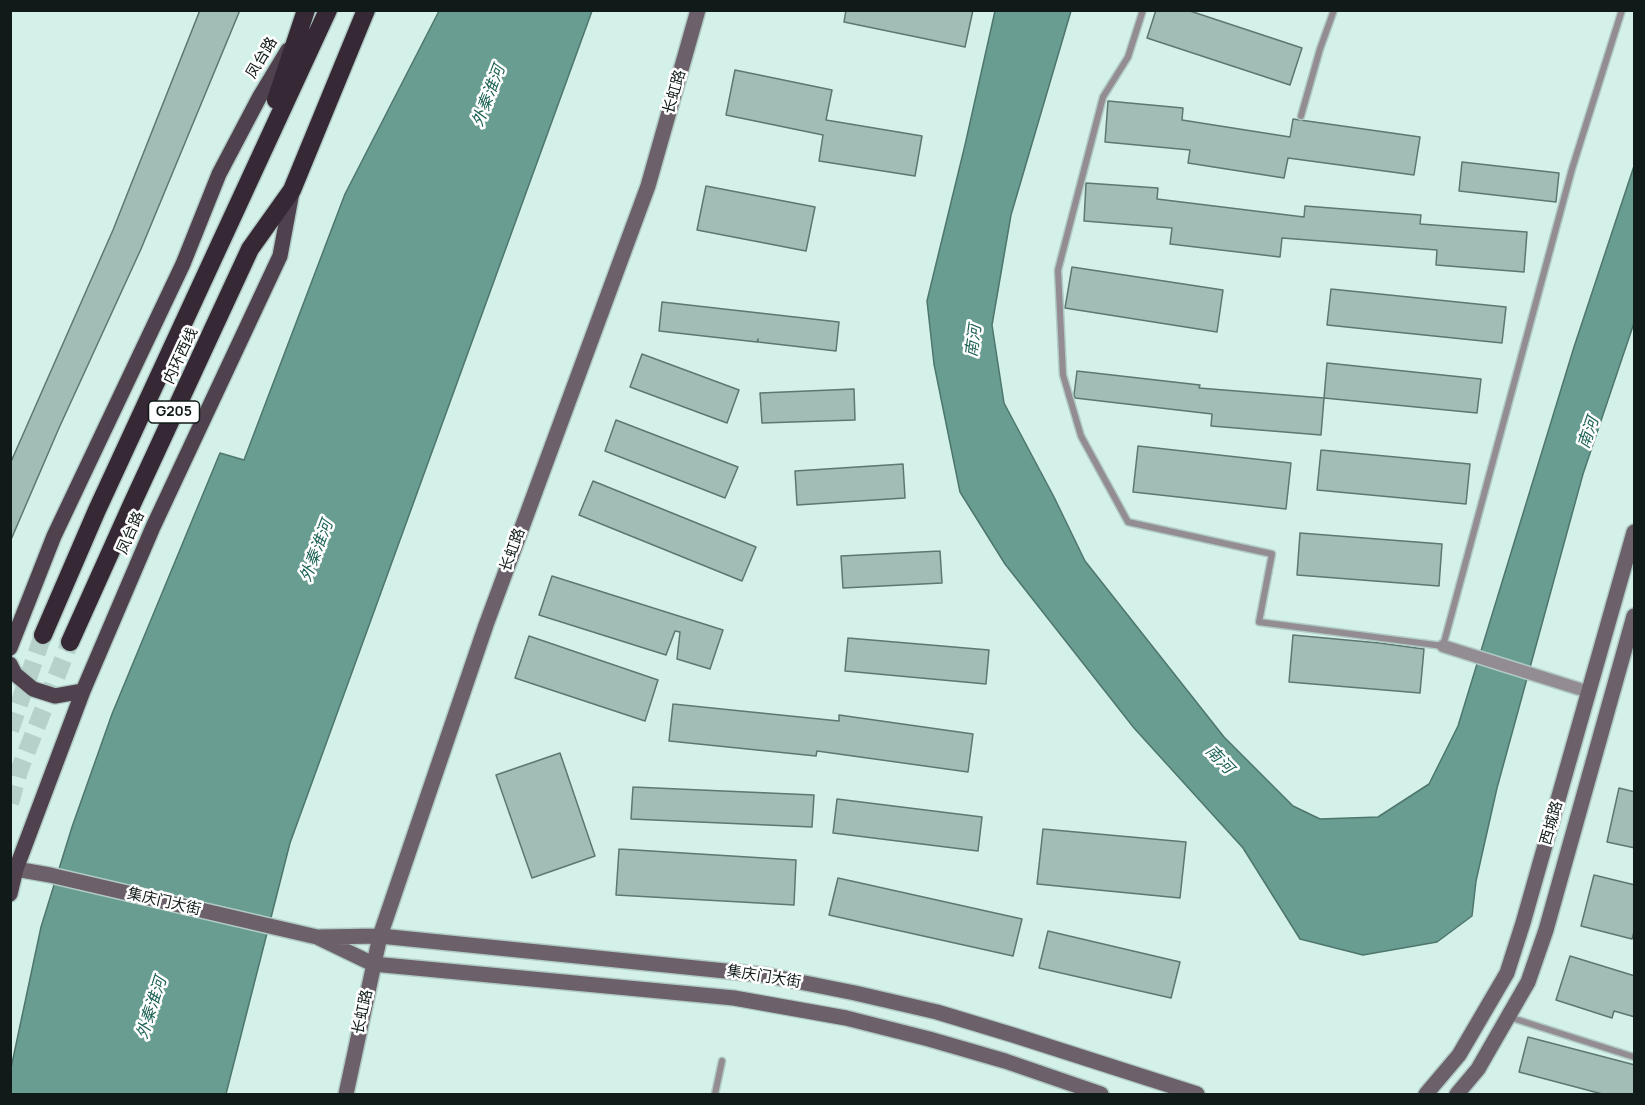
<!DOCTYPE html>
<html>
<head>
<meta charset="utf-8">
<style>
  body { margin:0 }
  #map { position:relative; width:1645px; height:1105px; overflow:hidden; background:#d3f1e9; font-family:Manrope,sans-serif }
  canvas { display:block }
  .frame { position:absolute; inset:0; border:12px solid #101b19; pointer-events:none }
</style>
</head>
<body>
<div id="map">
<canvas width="1645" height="1105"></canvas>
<div class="frame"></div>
</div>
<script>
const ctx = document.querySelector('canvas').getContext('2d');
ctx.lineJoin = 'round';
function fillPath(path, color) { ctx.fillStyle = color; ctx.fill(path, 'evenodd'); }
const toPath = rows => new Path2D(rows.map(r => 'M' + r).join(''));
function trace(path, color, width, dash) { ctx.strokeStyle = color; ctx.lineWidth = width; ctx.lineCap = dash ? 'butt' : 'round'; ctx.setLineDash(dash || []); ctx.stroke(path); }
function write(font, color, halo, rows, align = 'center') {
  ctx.font = font + ' Manrope,"Noto Sans SC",sans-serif'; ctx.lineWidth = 5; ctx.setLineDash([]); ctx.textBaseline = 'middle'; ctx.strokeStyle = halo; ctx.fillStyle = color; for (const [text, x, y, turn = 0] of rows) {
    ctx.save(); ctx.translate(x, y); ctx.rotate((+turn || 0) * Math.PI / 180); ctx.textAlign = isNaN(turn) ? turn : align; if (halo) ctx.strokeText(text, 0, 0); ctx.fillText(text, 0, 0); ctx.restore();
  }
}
const water = toPath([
  [439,11,592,11,290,843,226,1094,11,1094,11,1068,41,927,72,827,112,714,220,453,244,460,345,194,439,11],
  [995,11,1071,11,1011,215,992,325,1004,403,1054,497,1085,561,1224,737,1293,806,1320,819,1378,817,1429,784,1458,726,1574,347,1634,166,1634,323,1583,474,1497,788,1476,881,1472,916,1437,942,1363,955,1300,939,1243,848,1134,728,1005,564,960,492,934,364,927,301,965,145,995,11]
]);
fillPath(water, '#699d91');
trace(water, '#4e766d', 1.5);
const building = toPath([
  [200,10,240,10,141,249,59,428,10,542,10,464,113,230,200,10],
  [846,10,973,10,965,47,844,22,846,10],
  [1156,10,1187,10,1302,48,1290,85,1147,38,1156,10],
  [735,70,832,90,826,120,922,136,915,176,819,161,823,135,726,115,735,70],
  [1108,101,1183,108,1182,120,1290,137,1293,119,1420,137,1414,175,1288,158,1284,178,1188,163,1190,150,1105,142,1108,101],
  [1462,162,1559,173,1556,202,1459,191,1462,162],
  [1086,183,1158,188,1157,199,1304,217,1305,206,1421,215,1420,224,1527,232,1524,272,1436,265,1437,250,1282,238,1280,257,1170,244,1172,228,1084,221,1086,183],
  [706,186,815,207,806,251,697,230,706,186],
  [1072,267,1223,290,1217,332,1065,308,1072,267],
  [1331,289,1506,307,1502,343,1327,325,1331,289],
  [662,302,839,322,836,351,758,342,758,339,757,342,659,331,662,302],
  [642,354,739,390,727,423,630,387,642,354],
  [1327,363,1481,379,1477,413,1324,398,1327,363],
  [1077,371,1200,385,1199,388,1324,398,1321,435,1211,426,1212,414,1075,398,1074,395,1077,371],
  [854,389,855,420,762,423,760,393,854,389],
  [616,420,738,467,725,498,605,451,616,420],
  [1138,446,1291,463,1286,509,1133,492,1138,446],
  [1321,450,1470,464,1466,504,1317,490,1321,450],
  [903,464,905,498,797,505,795,471,903,464],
  [593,481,756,547,742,581,579,515,593,481],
  [1300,533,1442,544,1439,586,1297,575,1300,533],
  [940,551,942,583,843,588,841,556,940,551],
  [552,576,723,630,710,669,677,659,680,632,675,631,666,655,539,615,552,576],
  [1293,635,1379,643,1424,649,1420,693,1289,682,1293,635],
  [529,636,658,680,645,721,515,678,529,636],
  [848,638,989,650,986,684,845,671,848,638],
  [673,704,839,721,839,715,973,734,968,772,817,751,816,756,669,741,673,704],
  [560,753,595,856,532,878,496,775,560,753],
  [633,787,814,795,812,827,631,819,633,787],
  [1619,788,1635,792,1635,848,1607,842,1619,788],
  [837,799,982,817,978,851,833,833,837,799],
  [1043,829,1186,842,1180,898,1037,884,1043,829],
  [619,849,796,860,794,905,616,895,619,849],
  [1594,875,1635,885,1635,928,1632,939,1581,926,1594,875],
  [838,878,1022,919,1013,956,829,915,838,878],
  [1048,931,1180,962,1171,998,1039,968,1048,931],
  [1570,956,1635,976,1635,1017,1614,1011,1612,1018,1556,1000,1570,956],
  [1528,1037,1635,1065,1635,1095,1606,1095,1519,1072,1528,1037]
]);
fillPath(building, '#a0bdb6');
trace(building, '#5d7771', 1.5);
trace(toPath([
  [10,730,43,635],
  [10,803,19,771,70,642]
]), '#b6d1ca', 18, [18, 9]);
const lane = toPath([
  [1143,10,1128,57,1103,97,1058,270,1063,375,1081,436,1128,522,1272,554,1259,622,1443,646,1572,169,1622,10],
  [1301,116,1320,49,1334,10],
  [1509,1017,1634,1057],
  [715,1094,722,1061]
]);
const street = toPath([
  [1443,646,1589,692]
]);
const secondary = toPath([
  [10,868,50,875,317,937,373,964,734,998,846,1018,929,1039,1005,1061,1101,1094],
  [320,937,380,936,765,975,855,993,937,1012,1013,1035,1197,1094],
  [346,1094,380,936,486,625,648,186,698,10],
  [1426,1094,1459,1055,1507,973,1523,923,1634,532],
  [1457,1094,1478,1069,1528,982,1546,930,1634,616]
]);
const primary = toPath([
  [10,648,54,536,183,264,219,174,259,98,288,50],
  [10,664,15,674,33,689,55,696,83,691],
  [10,894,16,869,83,691,153,527,280,256,292,192]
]);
const highway = toPath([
  [276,100,306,10],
  [43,635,97,510,328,10],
  [70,642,132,504,250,249,292,190,366,10]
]);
trace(lane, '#b0cac4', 9);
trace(street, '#b0cac4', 15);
trace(secondary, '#b0cac4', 18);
trace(primary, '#b0cac4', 18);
trace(highway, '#b0cac4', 21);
trace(lane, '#948c93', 6);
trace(street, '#948c93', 12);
trace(secondary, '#6c606a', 15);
trace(primary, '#4f414e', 15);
trace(highway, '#372836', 18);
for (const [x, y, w] of [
  [174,412,51]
]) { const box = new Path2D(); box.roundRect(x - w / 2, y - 11, w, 22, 4.5); ctx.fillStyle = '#fff'; ctx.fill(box); trace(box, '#101b19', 1.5); }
write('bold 14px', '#101b19', null, [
  ["G205",174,412]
]);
write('15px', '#101b19', '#fff', [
  ["凤台路",262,58,-59],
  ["长虹路",675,92,-74],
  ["内环西线",181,356,-65],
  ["凤台路",131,533,-66],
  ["长虹路",513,550,-70],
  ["西城路",1552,823,-74],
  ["集庆门大街",164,902,13],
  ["集庆门大街",764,977,9],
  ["长虹路",363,1012,-78]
]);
write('italic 16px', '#1d6255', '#fff', [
  ["外秦淮河",489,96,-69],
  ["南河",974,341,-82],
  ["南河",1589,433,-71],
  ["外秦淮河",317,551,-69],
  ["南河",1219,760,46],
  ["外秦淮河",152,1008,-72]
]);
</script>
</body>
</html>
